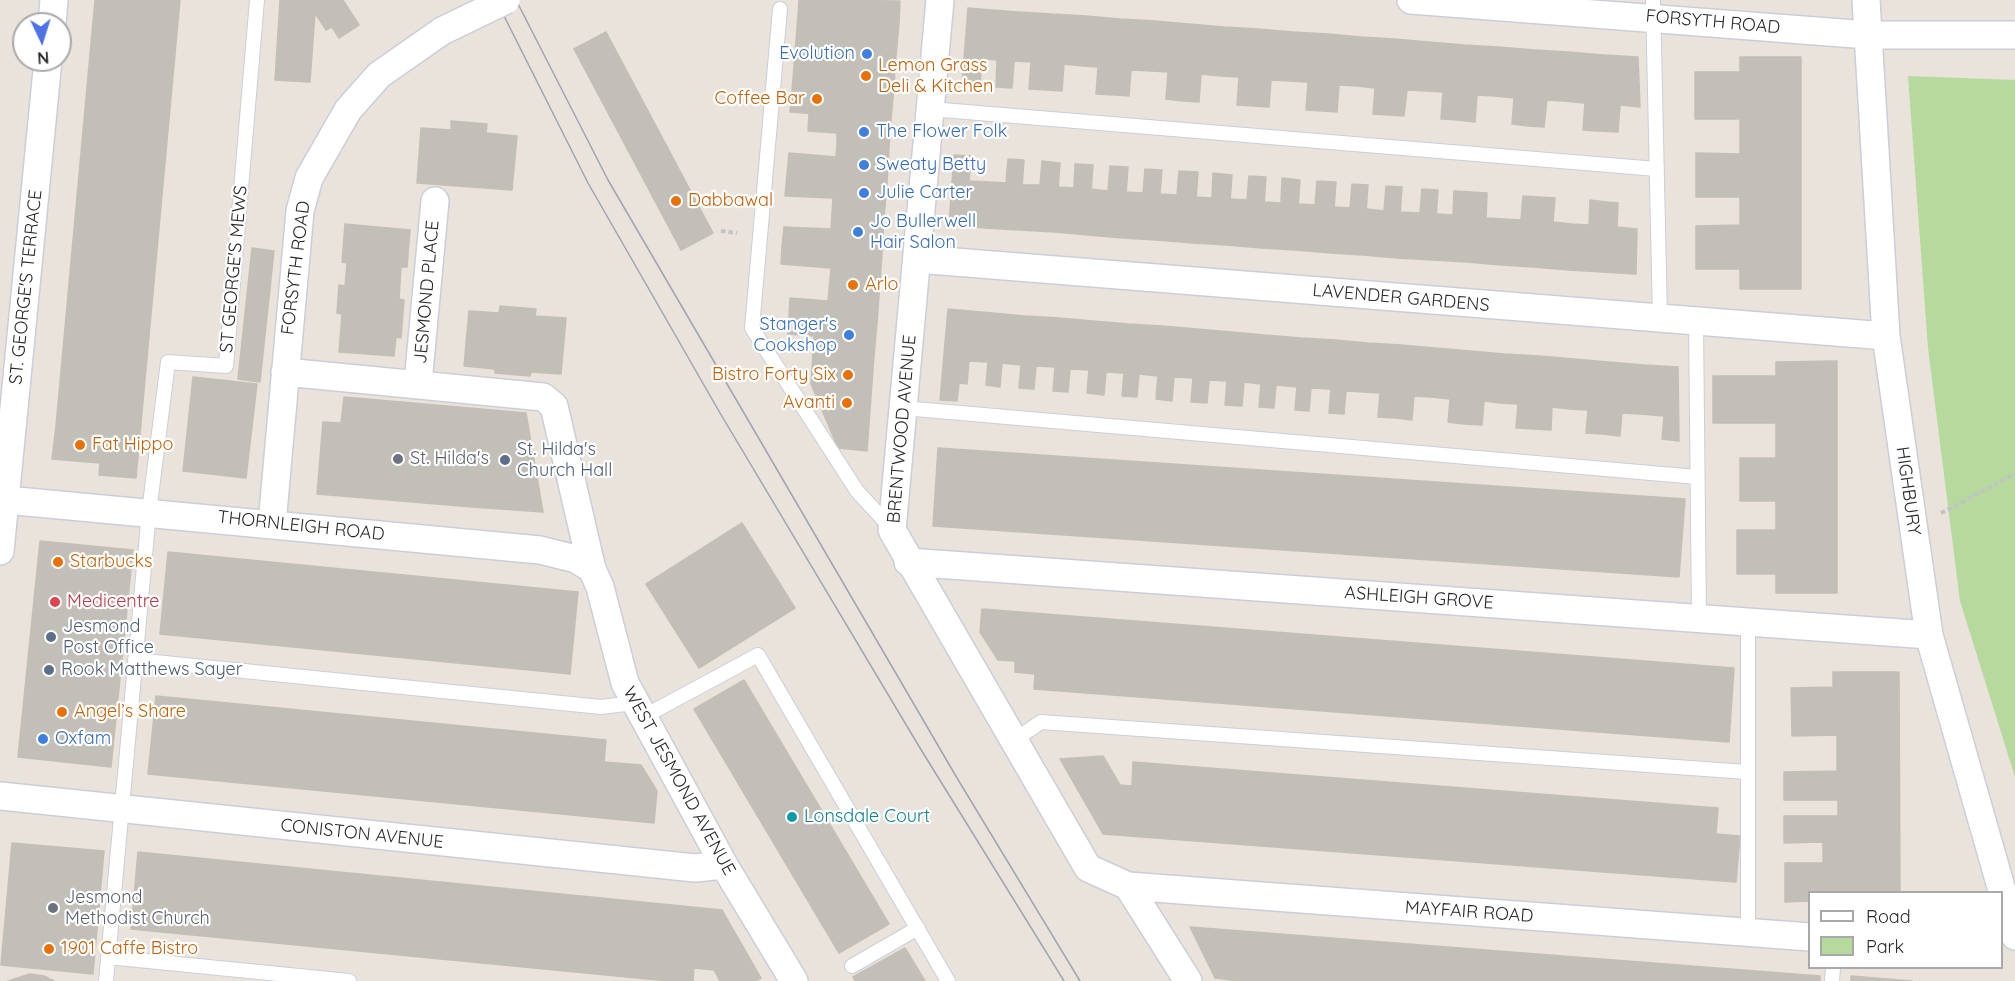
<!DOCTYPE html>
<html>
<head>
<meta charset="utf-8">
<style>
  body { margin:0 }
  #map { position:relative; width:2015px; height:981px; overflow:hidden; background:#e9e3dc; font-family:Quicksand,sans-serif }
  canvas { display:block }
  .legend { position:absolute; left:1808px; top:891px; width:195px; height:78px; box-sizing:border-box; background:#fff; border:2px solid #a9a9a9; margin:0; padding:8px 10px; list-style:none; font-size:18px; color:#292929 }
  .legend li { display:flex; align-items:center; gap:12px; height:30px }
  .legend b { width:30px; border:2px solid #a9a9a9 }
  .north { position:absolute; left:12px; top:12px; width:60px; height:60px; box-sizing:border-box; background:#fff; border:2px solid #a9a9a9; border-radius:50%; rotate:176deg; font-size:16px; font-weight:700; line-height:24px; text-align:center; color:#292929 }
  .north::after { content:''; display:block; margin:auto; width:21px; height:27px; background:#4e72e5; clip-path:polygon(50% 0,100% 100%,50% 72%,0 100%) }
</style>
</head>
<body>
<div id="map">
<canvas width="2015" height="981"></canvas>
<ul class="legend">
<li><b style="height:8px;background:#fff"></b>Road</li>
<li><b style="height:16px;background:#b6da9e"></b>Park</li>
</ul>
<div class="north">N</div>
</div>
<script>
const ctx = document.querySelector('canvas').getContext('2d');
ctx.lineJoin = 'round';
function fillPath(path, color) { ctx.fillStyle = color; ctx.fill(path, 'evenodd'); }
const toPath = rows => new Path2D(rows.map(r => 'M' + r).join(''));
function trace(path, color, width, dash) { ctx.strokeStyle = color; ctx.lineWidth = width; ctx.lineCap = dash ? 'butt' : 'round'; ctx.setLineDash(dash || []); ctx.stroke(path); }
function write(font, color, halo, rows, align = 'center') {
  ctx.font = font + ' Quicksand,sans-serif'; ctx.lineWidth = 4.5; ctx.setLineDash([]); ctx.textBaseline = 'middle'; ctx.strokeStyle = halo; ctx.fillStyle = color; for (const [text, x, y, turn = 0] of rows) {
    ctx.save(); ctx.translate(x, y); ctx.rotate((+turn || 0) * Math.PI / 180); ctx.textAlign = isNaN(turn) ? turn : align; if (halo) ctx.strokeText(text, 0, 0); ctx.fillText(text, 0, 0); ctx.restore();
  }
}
fillPath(toPath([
  [1908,76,2015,80,2015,777,1960,601,1928,348]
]), '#b6da9e');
const building = toPath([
  [95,0,180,0,140,434,56,426,95,0],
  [280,0,343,0,359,25,339,38,332,27,326,30,315,13,310,82,275,80,280,0],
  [799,0,900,1,899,23,798,15,799,0],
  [968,8,992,10,988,59,982,58,980,86,962,84,968,8],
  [992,10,1018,12,1012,88,996,87,997,60,988,59,992,10],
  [1018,12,1052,14,1047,90,1029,89,1031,62,1014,61,1018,12],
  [1052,14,1086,16,1083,66,1064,64,1062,91,1047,90,1052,14],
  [798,15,816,17,811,80,793,79,798,15],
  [1086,16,1120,19,1115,95,1096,94,1098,67,1083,66,1086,16],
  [816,17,899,23,897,45,814,38,816,17],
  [1120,19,1155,21,1152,71,1131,70,1129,96,1115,95,1120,19],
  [1155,21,1189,24,1183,101,1166,99,1168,72,1152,71,1155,21],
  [1189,24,1224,27,1220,76,1201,74,1199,102,1183,101,1189,24],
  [1224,27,1258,29,1253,106,1237,105,1239,77,1220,76,1224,27],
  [1258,29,1293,32,1289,81,1271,80,1269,107,1253,106,1258,29],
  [606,32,713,233,681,250,574,49,606,32],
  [1293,32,1328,34,1322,111,1306,110,1308,82,1289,81,1293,32],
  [1328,34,1361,37,1357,86,1339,85,1337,112,1322,111,1328,34],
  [1361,37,1394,39,1389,115,1373,114,1375,88,1357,86,1361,37],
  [814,38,897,45,895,66,813,59,814,38],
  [1394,39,1429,42,1426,91,1407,90,1404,116,1389,115,1394,39],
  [1429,42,1464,45,1458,120,1441,119,1443,92,1426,91,1429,42],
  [1464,45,1498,47,1495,96,1477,95,1475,122,1458,120,1464,45],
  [1498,47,1534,50,1528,126,1512,124,1514,98,1495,96,1498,47],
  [1534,50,1568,52,1564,101,1547,100,1544,127,1528,126,1534,50],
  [1568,52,1604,55,1598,131,1583,130,1585,103,1564,101,1568,52],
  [1604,55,1638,57,1640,107,1620,105,1618,132,1598,131,1604,55],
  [1740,57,1801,57,1801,289,1740,289,1740,269,1696,269,1696,226,1740,225,1740,197,1696,197,1696,153,1740,154,1740,119,1695,119,1695,72,1740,72,1740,57],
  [813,59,895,66,894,87,811,80,813,59],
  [793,79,894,87,891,119,790,112,793,79],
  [809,113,891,119,889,148,837,144,837,133,808,131,809,113],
  [451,121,487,124,486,133,517,136,512,190,417,183,421,128,451,130,451,121],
  [837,144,889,148,887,184,787,175,789,153,836,157,837,144],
  [954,155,971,156,969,181,988,182,985,228,949,225,954,155],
  [1008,159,1024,160,1019,230,985,228,988,182,1006,183,1008,159],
  [1042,161,1060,163,1055,232,1019,230,1022,185,1040,185,1042,161],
  [1075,164,1093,165,1088,235,1055,232,1058,187,1074,188,1075,164],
  [1110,166,1128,167,1123,238,1088,235,1091,189,1108,191,1110,166],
  [1145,169,1162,170,1156,240,1123,238,1126,192,1143,193,1145,169],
  [1179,171,1198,172,1193,243,1156,240,1160,194,1177,195,1179,171],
  [1213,173,1232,175,1227,245,1193,243,1196,197,1212,198,1213,173],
  [787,175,887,184,884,218,832,214,833,198,785,196,787,175],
  [1249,176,1266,177,1261,248,1227,245,1230,199,1247,200,1249,176],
  [1282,178,1300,180,1295,250,1261,248,1264,202,1281,203,1282,178],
  [1317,181,1336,182,1331,253,1295,250,1298,204,1315,205,1317,181],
  [1352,184,1368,185,1363,255,1331,253,1334,207,1350,208,1352,184],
  [1386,186,1402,187,1397,258,1363,255,1367,209,1384,211,1386,186],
  [1422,189,1438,190,1433,260,1397,258,1400,212,1420,213,1422,189],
  [1454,191,1472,192,1467,262,1433,260,1436,214,1453,215,1454,191],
  [1472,192,1487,193,1486,218,1504,219,1501,265,1467,262,1472,192],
  [1523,196,1539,197,1534,267,1501,265,1504,219,1521,220,1523,196],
  [1539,197,1555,198,1553,222,1572,224,1569,270,1534,267,1539,197],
  [1590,200,1607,202,1602,272,1569,270,1572,224,1589,225,1590,200],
  [1607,202,1618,203,1617,227,1637,229,1636,274,1602,272,1607,202],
  [832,214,884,218,882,254,782,246,784,227,831,229,832,214],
  [345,224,410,230,407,267,401,267,399,299,404,300,401,338,396,337,394,356,339,352,342,314,337,313,339,285,345,286,347,263,342,262,345,224],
  [782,246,882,254,877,323,789,317,790,298,828,301,831,268,781,264,782,246],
  [252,248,274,251,260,382,238,379,252,248],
  [500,306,536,309,535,316,566,318,561,374,531,372,530,376,495,373,495,369,464,366,469,311,499,313,500,306],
  [948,309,992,313,988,362,969,361,967,384,959,383,957,401,940,400,948,309],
  [992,313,1025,316,1021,365,1002,363,1000,387,986,385,992,313],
  [1025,316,1059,318,1055,367,1036,366,1034,389,1019,388,1025,316],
  [789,317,877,323,874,356,813,352,814,336,788,334,789,317],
  [1059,318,1093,321,1089,370,1070,369,1068,392,1053,391,1059,318],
  [1093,321,1128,324,1124,373,1106,372,1104,395,1087,393,1093,321],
  [1128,324,1162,326,1158,376,1139,374,1137,397,1122,396,1128,324],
  [1162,326,1197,329,1193,378,1174,377,1172,401,1156,399,1162,326],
  [1197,329,1231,332,1227,381,1209,380,1207,403,1191,402,1197,329],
  [1231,332,1265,335,1261,384,1244,382,1242,406,1225,405,1231,332],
  [1265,335,1301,338,1297,387,1276,385,1274,408,1259,407,1265,335],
  [1301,338,1335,340,1330,389,1311,388,1309,411,1295,410,1301,338],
  [1335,340,1368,343,1364,392,1346,391,1344,414,1329,413,1335,340],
  [1368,343,1401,345,1396,418,1378,417,1380,393,1364,392,1368,343],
  [1401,345,1435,348,1431,397,1414,396,1412,420,1396,418,1401,345],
  [1435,348,1470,351,1464,424,1448,422,1450,399,1431,397,1435,348],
  [1470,351,1504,354,1500,403,1484,401,1482,425,1464,424,1470,351],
  [813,352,874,356,867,451,838,448,811,384,813,352],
  [1504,354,1539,356,1533,429,1516,428,1518,404,1500,403,1504,354],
  [1539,356,1574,359,1570,409,1552,407,1551,430,1533,429,1539,356],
  [1574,359,1608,362,1602,434,1586,433,1588,410,1570,409,1574,359],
  [1837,361,1837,593,1776,593,1776,574,1737,574,1737,530,1776,530,1776,501,1740,501,1740,458,1776,458,1776,423,1713,423,1713,376,1776,376,1776,362,1837,361],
  [1608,362,1644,365,1640,414,1622,413,1620,436,1602,434,1608,362],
  [1644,365,1678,367,1679,441,1662,439,1664,416,1640,414,1644,365],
  [193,377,257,384,246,478,183,471,193,377],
  [344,397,481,409,472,507,317,494,323,422,341,423,344,397],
  [481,409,526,413,543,512,472,507,481,409],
  [56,426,140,434,136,478,99,475,100,463,52,459,56,426],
  [938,448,1685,499,1679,577,933,526,938,448],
  [742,523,795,608,699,668,646,584,742,523],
  [40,541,133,550,111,767,18,757,40,541],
  [168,552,578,592,570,674,160,634,168,552],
  [982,609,1734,668,1729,742,1034,689,1035,674,1015,672,1015,661,998,660,980,632,982,609],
  [1833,672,1899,672,1900,892,1810,892,1810,901,1785,902,1785,863,1823,863,1823,842,1784,843,1784,816,1838,816,1838,800,1784,800,1784,772,1837,771,1837,735,1792,736,1791,688,1833,687,1833,672],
  [744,680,889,924,839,953,694,709,744,680],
  [156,696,606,740,604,762,641,765,657,791,654,823,148,774,156,696],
  [1103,756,1120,785,1132,786,1133,762,1718,808,1716,834,1740,836,1736,882,1103,834,1060,759,1103,756],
  [12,843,104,851,93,974,1,965,12,843],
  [138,852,722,910,761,978,756,981,720,981,714,970,694,968,693,981,668,981,131,929,138,852],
  [1190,927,1820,976,1820,981,1239,981,1215,978,1190,927],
  [905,948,925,981,855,981,853,977,905,948],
  [30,974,44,976,54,981,8,981,30,974],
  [1851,976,1912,981,1851,981,1851,976]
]);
fillPath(building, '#c2beb8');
trace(building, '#c4bfb6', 1.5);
const service = toPath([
  [1653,0,1660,318],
  [780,9,752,328,857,491,891,528],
  [930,109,1657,169],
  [1696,321,1699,618],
  [903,408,1697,477],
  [135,660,601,707,634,703],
  [643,717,758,655,948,981],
  [1013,741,1041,722,1747,772],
  [1748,932,1748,622],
  [108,957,349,981],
  [852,966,918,928],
  [106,981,149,512,168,362,226,366,257,0],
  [1832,981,1833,968]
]);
const minor = toPath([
  [940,0,892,530,1088,868,1128,886,1188,981],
  [1411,0,1868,35,2015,35],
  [1866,0,1886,336,1929,635,2015,936],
  [52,24,54,0],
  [917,259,1886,336],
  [285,372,543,397,554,406,592,569,600,587,625,683,724,865,794,981],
  [418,383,435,201],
  [6,500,540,550,576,559,592,569],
  [272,524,300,211,309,178,348,110,379,75,442,31],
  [0,551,48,60],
  [908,562,1929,635],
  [0,796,695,868,724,865],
  [1128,886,1810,937]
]);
trace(service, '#cbced9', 16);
trace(minor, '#cbced9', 30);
trace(toPath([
  [721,231,737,233],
  [1941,513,2015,474]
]), '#c3c3c3', 4, [4.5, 3]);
trace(service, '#fff', 14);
trace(minor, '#fff', 27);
trace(toPath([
  [496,0,588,183,720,413,920,748,1064,981],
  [516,0,608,180,957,778,1080,981]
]), '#a0a3b1', 1.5);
const minorBridge = toPath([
  [442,31,506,0]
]);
trace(minorBridge, '#cbced9', 30, []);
trace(minorBridge, '#fff', 27);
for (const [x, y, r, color] of [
  [867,54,6,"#3f7fe0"],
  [866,76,6,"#e8710a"],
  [817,99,6,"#e8710a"],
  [864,132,6,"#3f7fe0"],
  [864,165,6,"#3f7fe0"],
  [864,193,6,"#3f7fe0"],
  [676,201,6,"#e8710a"],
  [858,232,6,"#3f7fe0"],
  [853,285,6,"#e8710a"],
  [849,335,6,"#3f7fe0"],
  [848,375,6,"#e8710a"],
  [847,403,6,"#e8710a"],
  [80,445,6,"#e8710a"],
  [398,459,6,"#6b7280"],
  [505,460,6,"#5c6f8a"],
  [58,562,6,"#e8710a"],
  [55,602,6,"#e0444e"],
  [51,637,6,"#5c6f8a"],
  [49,670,6,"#5c6f8a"],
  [62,712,6,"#e8710a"],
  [43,739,6,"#3f7fe0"],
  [792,817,6,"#0f9aa8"],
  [53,908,6,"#6b7280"],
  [49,949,6,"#e8710a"]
]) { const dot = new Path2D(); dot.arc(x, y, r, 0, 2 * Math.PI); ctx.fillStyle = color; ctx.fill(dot); trace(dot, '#fff', 2); }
write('18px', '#292929', '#fff', [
  ["FORSYTH ROAD",1713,22,5],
  ["FORSYTH ROAD",296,268,-83],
  ["ST GEORGE'S MEWS",234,269,-85],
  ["ST. GEORGE'S TERRACE",26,287,-84],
  ["JESMOND PLACE",427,292,-85],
  ["LAVENDER GARDENS",1401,298,5],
  ["BRENTWOOD AVENUE",902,429,-85],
  ["HIGHBURY",1908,491,82],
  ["THORNLEIGH ROAD",301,526,6],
  ["ASHLEIGH GROVE",1419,598,4],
  ["WEST JESMOND AVENUE",679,781,61],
  ["CONISTON AVENUE",362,834,6],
  ["MAYFAIR ROAD",1469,912,4]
]);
write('18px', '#366cbe', '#fff', [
  ["Evolution",855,54,"right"],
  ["The Flower Folk",876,132],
  ["Sweaty Betty",876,165],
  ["Julie Carter",876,193],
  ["Jo Bullerwell",870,222],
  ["Hair Salon",870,243],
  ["Stanger's",837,325,"right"],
  ["Cookshop",837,346,"right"],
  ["Oxfam",55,739]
], 'left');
write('18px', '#c56008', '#fff', [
  ["Lemon Grass",878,66],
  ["Deli & Kitchen",878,87],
  ["Coffee Bar",805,99,"right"],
  ["Dabbawal",688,201],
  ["Arlo",865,285],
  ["Bistro Forty Six",836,375,"right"],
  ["Avanti",835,403,"right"],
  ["Fat Hippo",92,445],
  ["Starbucks",70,562],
  ["Angel’s Share",74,712],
  ["1901 Caffe Bistro",61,949]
], 'left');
write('18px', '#4e5e75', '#fff', [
  ["St. Hilda's",517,450],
  ["Church Hall",517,471],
  ["Jesmond",63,627],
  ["Post Office",63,648],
  ["Rook Matthews Sayer",61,670]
], 'left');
write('18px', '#5b616d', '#fff', [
  ["St. Hilda's",410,459],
  ["Jesmond",65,898],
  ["Methodist Church",65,919]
], 'left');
write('18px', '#be3a42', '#fff', [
  ["Medicentre",67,602]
], 'left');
write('18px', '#0d838f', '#fff', [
  ["Lonsdale Court",804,817]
], 'left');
</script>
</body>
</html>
